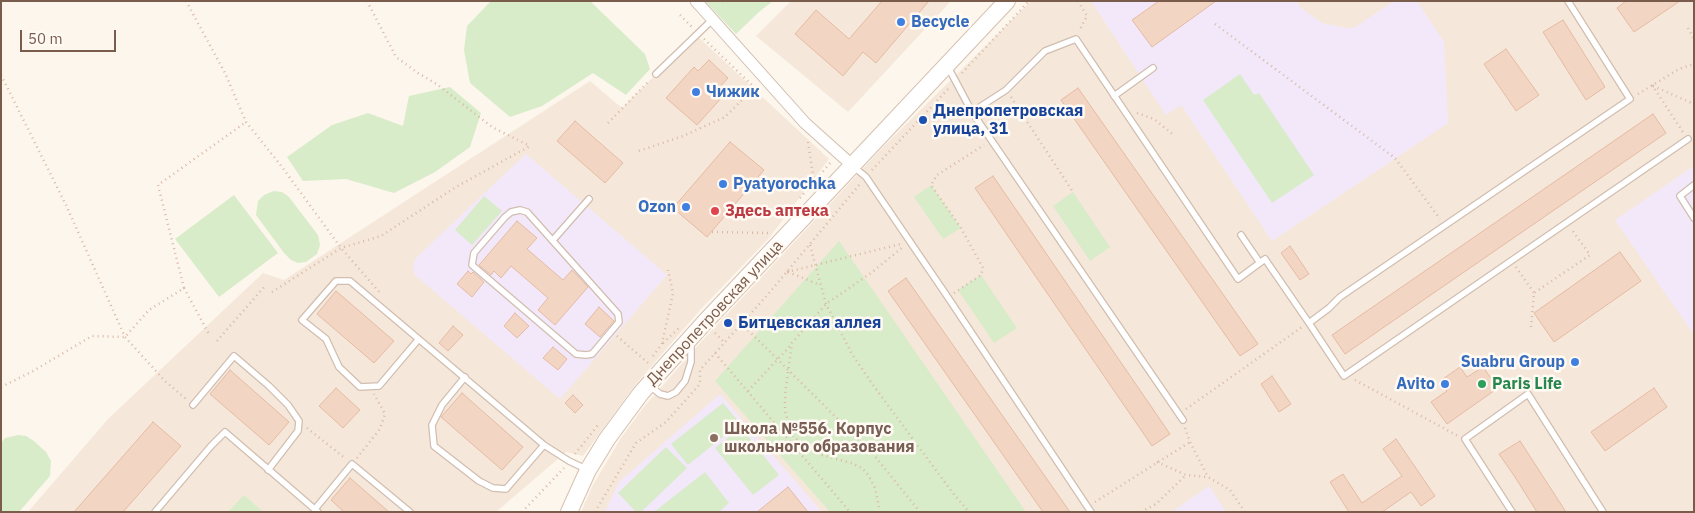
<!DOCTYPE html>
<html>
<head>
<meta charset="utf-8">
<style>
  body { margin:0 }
  #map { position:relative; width:1695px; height:513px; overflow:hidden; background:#fdf6ec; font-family:"IBM Plex Sans",sans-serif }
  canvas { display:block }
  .frame { position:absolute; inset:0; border:2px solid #7a5c4d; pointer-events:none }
  .scale { position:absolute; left:20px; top:30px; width:96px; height:22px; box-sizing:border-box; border:2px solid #7a5c4d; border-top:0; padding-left:6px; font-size:15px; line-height:18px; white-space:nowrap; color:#7a5c4d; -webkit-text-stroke:4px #fffaf3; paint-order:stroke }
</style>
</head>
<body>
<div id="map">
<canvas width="1695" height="513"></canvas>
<div class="frame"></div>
<div class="scale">50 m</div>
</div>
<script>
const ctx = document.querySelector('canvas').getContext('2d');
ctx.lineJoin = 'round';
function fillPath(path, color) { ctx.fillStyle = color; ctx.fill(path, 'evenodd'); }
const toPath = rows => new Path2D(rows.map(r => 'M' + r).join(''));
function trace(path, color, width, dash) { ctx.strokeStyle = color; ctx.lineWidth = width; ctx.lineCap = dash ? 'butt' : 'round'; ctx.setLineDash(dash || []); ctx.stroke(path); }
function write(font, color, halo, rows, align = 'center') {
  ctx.font = font + ' "IBM Plex Sans",sans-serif'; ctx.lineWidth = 5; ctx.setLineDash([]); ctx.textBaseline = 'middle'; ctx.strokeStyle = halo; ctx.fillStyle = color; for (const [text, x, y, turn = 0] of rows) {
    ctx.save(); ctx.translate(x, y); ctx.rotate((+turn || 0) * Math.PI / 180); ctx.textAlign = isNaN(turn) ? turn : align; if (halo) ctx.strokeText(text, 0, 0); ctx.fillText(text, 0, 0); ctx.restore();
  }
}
fillPath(toPath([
  [791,1,951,1,848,112,756,36],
  [1031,1,1694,1,1694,512,581,512,593,485,621,438,643,408,700,343,885,145],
  [696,35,829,159,769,238,701,309,636,384,583,456,566,452,496,512,28,512,108,419,263,273,284,280,590,81,622,108]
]), '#f5e8da');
fillPath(toPath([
  [1091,1,1297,1,1301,8,1322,23,1346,28,1354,28,1394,1,1417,1,1444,42,1448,123,1272,241,1181,105,1166,115],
  [526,154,667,275,560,399,415,275,413,270,414,261,417,257],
  [1694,166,1694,335,1615,220],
  [720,394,822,512,605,512,619,482],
  [1209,486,1226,512,1172,512]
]), '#f3e8fa');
fillPath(toPath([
  [491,1,590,1,645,54,650,69,626,95,593,73,542,106,510,117,470,83,464,50,467,26],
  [705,1,773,1,759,12,736,34],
  [1240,74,1254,95,1259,93,1314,175,1272,203,1203,100],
  [450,87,481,113,470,147,435,172,394,193,346,179,303,181,287,157,332,125,368,113,403,126,409,96],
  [931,185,961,228,943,239,914,197],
  [274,191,282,192,289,197,318,235,320,245,317,254,306,262,298,263,291,260,284,253,256,215,258,201,264,195],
  [1073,192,1110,247,1090,261,1053,206],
  [234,195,278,253,219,297,175,239],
  [484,196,502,211,472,245,455,230],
  [839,241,1026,512,830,512,715,381],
  [981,275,1017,328,994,343,958,290],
  [723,403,740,423,688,465,671,444],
  [741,427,779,475,753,495,715,448],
  [18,435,26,436,34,441,46,452,51,461,50,476,19,512,1,512,1,443,5,438],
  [666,447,687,468,641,512,636,512,618,493],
  [705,472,729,503,719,512,654,512],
  [244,495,263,512,228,512]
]), '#d8ecc9');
const building = toPath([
  [882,1,929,1,876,63,863,52,843,76,795,34,816,10,849,39,882,1],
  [1159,1,1216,1,1152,47,1132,20,1159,1],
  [1626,1,1680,1,1634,32,1617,8,1626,1],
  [1563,20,1605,87,1586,100,1543,32,1563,20],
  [1506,49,1539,95,1516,111,1484,64,1506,49],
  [709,60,728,78,718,89,724,95,697,125,666,98,694,67,698,71,709,60],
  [1078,88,1258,344,1240,356,1061,100,1078,88],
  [1653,114,1666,133,1345,354,1332,335,1653,114],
  [575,121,623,163,605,183,557,141,575,121],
  [730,142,764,170,707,237,673,208,730,142],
  [993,176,1170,434,1152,446,975,188,993,176],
  [517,221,537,238,527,249,563,280,572,270,588,287,555,325,538,310,548,298,511,266,501,278,494,271,491,275,479,265,517,221],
  [1290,246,1309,274,1300,280,1281,253,1290,246],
  [1620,252,1641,281,1554,342,1534,313,1620,252],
  [468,271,471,274,473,272,484,282,472,297,457,284,468,271],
  [906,278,1070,512,1043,512,888,291,906,278],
  [336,291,394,341,374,363,317,314,336,291],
  [599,307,614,321,600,337,585,324,599,307],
  [515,313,529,326,517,338,504,326,515,313],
  [453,326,463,335,448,351,439,343,453,326],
  [553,347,567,359,558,370,543,358,553,347],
  [1460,367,1467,377,1483,367,1498,388,1447,424,1431,402,1447,391,1440,381,1460,367],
  [230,370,289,422,269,445,210,394,230,370],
  [1272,376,1291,404,1279,412,1261,384,1272,376],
  [336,388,360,410,343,428,319,406,336,388],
  [1654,388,1667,407,1605,451,1591,432,1654,388],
  [462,393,523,447,502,470,441,417,462,393],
  [573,395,583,405,575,413,565,403,573,395],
  [153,422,181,446,123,512,74,512,153,422],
  [1396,439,1435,496,1421,506,1411,492,1382,512,1349,512,1330,482,1343,474,1362,503,1402,476,1383,449,1396,439],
  [1520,441,1566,512,1537,512,1515,477,1499,454,1520,441],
  [350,478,389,512,344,512,331,500,350,478],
  [788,487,808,512,757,512,788,487]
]);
fillPath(building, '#f3d5c3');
trace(building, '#e6bba3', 1);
const lane = toPath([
  [948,67,972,112,1006,90,1045,51,1076,39,1238,279,1265,259,1309,323,1329,308,1340,297,1630,99,1568,1],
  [656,74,712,20],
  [1114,96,1153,68],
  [972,112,1183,420],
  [854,167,866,177,947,296,1091,512],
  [1694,185,1680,196,1694,218],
  [520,210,527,212,618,314,619,322,592,354,586,355,576,354,472,265,474,253,505,217,511,212,520,210],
  [1241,235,1260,263],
  [553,240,589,199],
  [1309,323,1344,376,1688,139],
  [418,340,379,386,360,387,339,367,326,339,302,320,336,281,350,281,544,445,569,461,586,469],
  [465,377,442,405,432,425,434,446,479,481,493,488,506,489,544,445],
  [650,386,660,394,668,396,676,392,685,381,691,362,691,343],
  [193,405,234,356,269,386,288,405,299,421,298,431,268,470],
  [315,509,352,464,410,512],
  [155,512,211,446,225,432,318,512],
  [1512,512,1465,439,1528,394,1603,512]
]);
const street = toPath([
  [696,1,805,123,853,166]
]);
const secondary = toPath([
  [569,512,588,470,607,439,641,393,704,323,1007,1]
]);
trace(lane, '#d1beb0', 8);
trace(street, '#d1beb0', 13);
trace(secondary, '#d6c0b0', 18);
trace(toPath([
  [186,1,225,73,246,122,282,167,341,248,381,294],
  [367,1,396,57,418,73,438,85,492,127,530,146],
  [717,1,730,1],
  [1078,1,1087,16,1079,31],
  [680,15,693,28],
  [1215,24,1395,158,1440,219],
  [1688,28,1694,39],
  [704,39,754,87],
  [962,73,1029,1],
  [1,75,66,205,125,337,165,381,186,399],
  [1652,85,1683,132],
  [1653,86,1694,104],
  [1638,94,1679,69,1694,64],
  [1011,97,1073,192],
  [1137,113,1154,119,1175,136],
  [608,123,650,80],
  [808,142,814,181],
  [639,151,683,136,725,117,757,85],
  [872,170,950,87],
  [800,198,831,162],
  [712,232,768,233],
  [810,245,826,304,852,354,873,385,952,492,969,512],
  [1516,267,1534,293],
  [787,272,901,244],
  [788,272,820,285],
  [184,288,210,336],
  [272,292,341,248,381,236,456,187,530,146],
  [954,293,981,275,983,268,961,228,931,185,937,175,984,145],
  [741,323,873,454,920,512],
  [1531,327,1534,293,1590,255,1572,230],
  [715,333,724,342],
  [617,336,648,363],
  [217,341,265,286],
  [663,343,679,328],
  [715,353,850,512],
  [653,356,662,344,673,293,668,270],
  [1355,380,1458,436],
  [1,387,33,371,92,336,125,337,149,310,184,288,158,185,246,122],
  [748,391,791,345],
  [1186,409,1302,327],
  [307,428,346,459],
  [1185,428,1190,442,1208,477],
  [575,454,598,425],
  [357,458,380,429,385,414,374,394],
  [1157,462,1186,475,1208,477,1230,490,1245,512],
  [1095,502,1190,442],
  [522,512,564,468],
  [595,512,636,443,666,422,700,384,700,370,770,292,860,184],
  [880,512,875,488,869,476,862,468,851,463,822,455,800,442,792,435,785,411,785,395,792,343,826,304,871,273,903,247],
  [1141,512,1156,504,1186,475]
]), '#d9b8a5', 2.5, [1, 4]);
trace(lane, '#fff', 5.5);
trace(street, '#fff', 11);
trace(secondary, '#fff', 16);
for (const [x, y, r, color] of [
  [901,22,5,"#3f7fe0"],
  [696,92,5,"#3f7fe0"],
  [923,120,5,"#1a4fb4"],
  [723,184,5,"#3f7fe0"],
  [686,207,5,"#3f7fe0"],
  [715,211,5,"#e0444e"],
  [728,323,5,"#1a4fb4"],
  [1575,362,5,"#3f7fe0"],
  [1445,384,5,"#3f7fe0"],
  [1482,384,5,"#2e9e5b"],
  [714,438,5,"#8d6e63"]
]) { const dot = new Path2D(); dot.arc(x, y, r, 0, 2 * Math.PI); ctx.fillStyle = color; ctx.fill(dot); trace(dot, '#fffaf3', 2); }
write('bold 16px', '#366cbe', '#fffaf3', [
  ["Becycle",911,22],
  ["Чижик",706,92],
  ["Pyatyorochka",733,184],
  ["Ozon",676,207,"right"],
  ["Suabru Group",1565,362,"right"],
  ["Avito",1435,384,"right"]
], 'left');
write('bold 16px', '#164399', '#fffaf3', [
  ["Днепропетровская",933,111],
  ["улица, 31",933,129],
  ["Битцевская аллея",738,323]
], 'left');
write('bold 16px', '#be3a42', '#fffaf3', [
  ["Здесь аптека",725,211]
], 'left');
write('16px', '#7a5c4d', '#fffaf3', [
  ["Днепропетровская улица",715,313,-47]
]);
write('bold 16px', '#27864d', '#fffaf3', [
  ["Paris Life",1492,384]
], 'left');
write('bold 16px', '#785e54', '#fffaf3', [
  ["Школа №556. Корпус",724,429],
  ["школьного образования",724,447]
], 'left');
</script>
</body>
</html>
